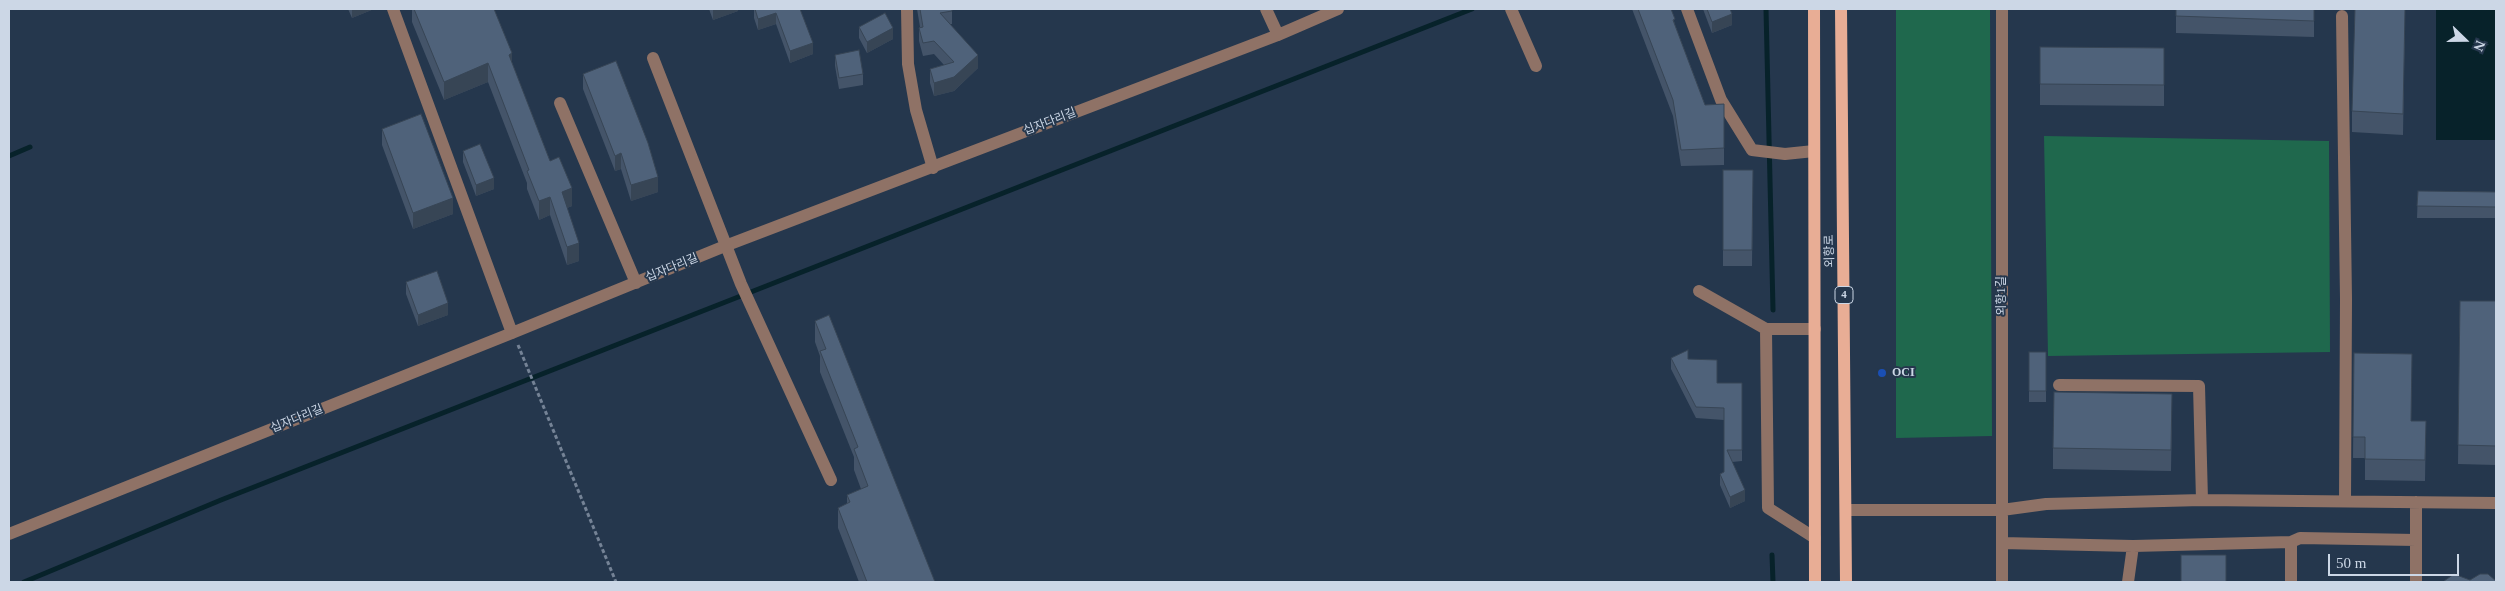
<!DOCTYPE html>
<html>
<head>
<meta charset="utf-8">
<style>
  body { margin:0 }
  #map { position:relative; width:2505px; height:591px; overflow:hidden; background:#25374d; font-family:"Times New Roman",serif }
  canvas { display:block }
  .frame { position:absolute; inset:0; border:10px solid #ccd7e6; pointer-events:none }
  .north { position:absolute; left:2440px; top:15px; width:50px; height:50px; -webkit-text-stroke:4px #25374d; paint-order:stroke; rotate:112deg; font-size:14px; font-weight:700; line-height:20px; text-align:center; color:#ccd7e6 }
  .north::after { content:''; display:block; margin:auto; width:18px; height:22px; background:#ccd7e6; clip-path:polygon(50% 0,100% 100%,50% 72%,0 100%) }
  .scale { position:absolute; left:2328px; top:554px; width:131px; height:22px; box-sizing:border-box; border:2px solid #ccd7e6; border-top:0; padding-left:6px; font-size:15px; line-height:18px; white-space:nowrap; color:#ccd7e6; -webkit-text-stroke:4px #25374d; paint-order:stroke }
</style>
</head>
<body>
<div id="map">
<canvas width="2505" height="591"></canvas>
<div class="frame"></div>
<div class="north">N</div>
<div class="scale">50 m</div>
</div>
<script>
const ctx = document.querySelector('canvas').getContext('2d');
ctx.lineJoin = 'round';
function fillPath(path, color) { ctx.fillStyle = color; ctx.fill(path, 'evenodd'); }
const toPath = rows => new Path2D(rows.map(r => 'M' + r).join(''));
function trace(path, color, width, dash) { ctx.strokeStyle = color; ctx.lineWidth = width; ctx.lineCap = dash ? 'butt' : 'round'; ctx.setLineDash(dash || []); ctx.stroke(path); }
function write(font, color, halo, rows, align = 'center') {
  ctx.font = font + ' "Times New Roman","Noto Sans KR",serif'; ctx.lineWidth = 4; ctx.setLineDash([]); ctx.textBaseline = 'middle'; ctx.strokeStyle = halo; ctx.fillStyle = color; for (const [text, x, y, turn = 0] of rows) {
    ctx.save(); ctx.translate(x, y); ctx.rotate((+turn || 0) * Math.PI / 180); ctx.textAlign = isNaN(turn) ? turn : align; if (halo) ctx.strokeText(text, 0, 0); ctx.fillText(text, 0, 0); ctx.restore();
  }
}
fillPath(toPath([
  [1896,9,1990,9,1992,436,1896,438],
  [2044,136,2329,141,2330,352,2048,356]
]), '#1f684d');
fillPath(toPath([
  [2436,9,2496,9,2496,140,2436,140]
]), '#07222a');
trace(toPath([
  [1766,9,1773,310],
  [9,156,30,147],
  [1772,555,1773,582],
  [24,582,221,500,1472,9]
]), '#07222a', 5);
trace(toPath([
  [518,345,616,582]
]), '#758396', 3, [4, 2.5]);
trace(toPath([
  [393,9,512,333],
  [907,9,908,64,916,110,933,168],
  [1266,9,1278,35],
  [1511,9,1536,66],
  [1687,9,1721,100,1752,150,1785,154,1814,151],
  [2002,9,2002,582],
  [2342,16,2346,299,2345,501],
  [653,58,741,284,831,480],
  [560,103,636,283],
  [1699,291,1766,329,1815,329],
  [1766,329,1768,508,1815,538],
  [2059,385,2199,386,2202,500],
  [1846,510,2002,510,2046,504,2202,500,2496,503],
  [9,534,512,333,725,246,1278,35,1338,9],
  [2002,543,2133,546],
  [2128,582,2133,546,2291,542],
  [2291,582,2291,542,2300,538,2416,540],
  [2416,582,2416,502]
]), '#8f7266', 12);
trace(toPath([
  [1814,9,1815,582],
  [1841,9,1846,582]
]), '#e8ad95', 12);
fillPath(toPath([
  [348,9,374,9,352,18],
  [412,9,494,9,512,63,550,161,572,206,567,208,579,261,567,265,550,215,539,220,527,189,527,183,488,82,444,100,412,22],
  [709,9,738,9,738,11,713,20],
  [754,9,800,9,813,54,790,63,776,24,758,30,754,18],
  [917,9,952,9,952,24,950,24,978,68,954,91,934,96,930,83,930,69,944,65,934,54,923,56,919,41,919,28,920,27],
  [1632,9,1671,9,1675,25,1705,105,1724,104,1724,165,1681,166,1673,116],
  [1703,9,1730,9,1732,25,1712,33],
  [2176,9,2314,9,2314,37,2176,33],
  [2405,9,2403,135,2352,132,2352,111],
  [859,27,893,39,867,53,859,38],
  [2040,47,2164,48,2164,106,2040,105],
  [835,55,863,74,863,85,839,89,835,66],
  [583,74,658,192,631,201,621,169,615,171,583,89],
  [382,129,453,214,413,229,382,145],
  [463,151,494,189,476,196,463,162],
  [1723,170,1753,170,1752,266,1723,266],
  [2418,191,2496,192,2496,218,2417,218],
  [406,282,448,315,418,326,406,294],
  [2460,301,2496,301,2496,465,2458,464],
  [815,321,935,582,859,582,838,528,838,508,847,504,847,495,861,489,854,470,854,457,820,372,820,356,815,342],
  [2029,352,2046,352,2046,402,2029,402],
  [2354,353,2411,421,2426,421,2425,481,2365,480,2365,458,2353,458],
  [1671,358,1688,359,1717,383,1742,383,1742,461,1732,462,1745,501,1730,508,1720,485,1720,474,1724,472,1724,420,1696,418,1671,369],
  [2172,415,2171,471,2053,469,2053,448]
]), '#445469');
fillPath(toPath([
  [352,9,374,9,352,18],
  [713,9,738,9,738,11,713,20],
  [776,13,776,24,758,30,758,19],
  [1732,14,1732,25,1712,33,1712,22],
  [893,28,893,39,867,53,867,42],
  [813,43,813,54,790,63,790,51],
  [512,53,512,72,509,55],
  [978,55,978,68,954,91,934,96,934,83],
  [488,63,488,82,444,100,444,82],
  [621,153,621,169,615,171,615,156],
  [658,177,658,192,631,201,631,185],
  [494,178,494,189,476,196,476,185],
  [572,188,572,206,562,210,562,192],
  [550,197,550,215,539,220,539,201],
  [453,198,453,214,413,229,413,213],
  [579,243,579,261,567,265,567,247],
  [448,303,448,315,418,326,418,315],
  [1745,490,1745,501,1730,508,1730,497]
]), '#374555');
const building = toPath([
  [414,9,494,9,512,53,509,55,550,161,559,157,572,188,562,192,579,243,567,247,550,197,539,201,527,171,529,170,488,63,444,82,414,9],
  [755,9,800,9,813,43,790,51,776,13,758,19,755,9],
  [920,9,952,9,952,11,940,13,978,55,954,77,934,83,930,69,954,62,934,41,923,43,919,28,923,27,920,9],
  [1638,9,1671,9,1675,19,1673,20,1705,105,1724,104,1724,148,1681,150,1673,100,1638,9],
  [1707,9,1730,9,1732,14,1712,22,1707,9],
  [2176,9,2314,9,2314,21,2176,16,2176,9],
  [2355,9,2405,9,2403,114,2352,111,2355,9],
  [885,13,893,28,867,42,859,27,885,13],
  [2040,47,2164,48,2164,85,2040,84,2040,47],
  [859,50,863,74,839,78,835,55,859,50],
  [616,61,648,143,658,177,631,185,621,153,615,156,583,74,616,61],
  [421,114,453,198,413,213,382,129,421,114],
  [480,144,494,178,476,185,463,151,480,144],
  [1723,170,1753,170,1752,250,1723,250,1723,170],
  [2418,191,2496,192,2496,207,2417,206,2418,191],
  [437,271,448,303,418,315,406,282,437,271],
  [2460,301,2496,301,2496,446,2458,445,2460,301],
  [829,315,935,582,867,582,838,508,850,502,847,495,868,486,854,449,858,447,820,351,826,349,815,321,829,315],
  [1688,350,1688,359,1717,360,1717,383,1742,383,1742,450,1727,450,1745,490,1730,497,1720,474,1724,472,1724,408,1696,407,1671,358,1688,350],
  [2029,352,2046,352,2046,391,2029,391,2029,352],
  [2354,353,2412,354,2411,421,2426,421,2425,460,2365,459,2365,437,2353,437,2354,353],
  [2054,392,2172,394,2171,450,2053,448,2054,392],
  [2181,555,2226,555,2226,582,2181,582,2181,555],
  [2454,574,2470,580,2480,574,2488,574,2496,581,2496,582,2444,582,2444,581,2454,574]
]);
fillPath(building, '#4f627a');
trace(building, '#374555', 1);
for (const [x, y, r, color] of [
  [1882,373,5,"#1a4fb4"]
]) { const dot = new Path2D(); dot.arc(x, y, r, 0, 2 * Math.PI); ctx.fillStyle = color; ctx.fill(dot); trace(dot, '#25374d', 2); }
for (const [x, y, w] of [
  [1844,295,18]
]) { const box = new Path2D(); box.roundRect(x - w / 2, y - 8.5, w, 17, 4); ctx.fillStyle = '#25374d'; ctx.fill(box); trace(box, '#ccd7e6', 1); }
write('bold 11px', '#ccd7e6', null, [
  ["4",1844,295]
]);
write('12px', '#ccd7e6', '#25374d', [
  ["십자다리길",1050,122,-21],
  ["외항로",1830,251,-91],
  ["십자다리길",672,268,-22],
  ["외항1길",2002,296,-90],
  ["십자다리길",297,419,-22]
]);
write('bold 12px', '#ccd7e6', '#25374d', [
  ["OCI",1892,373]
], 'left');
</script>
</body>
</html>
